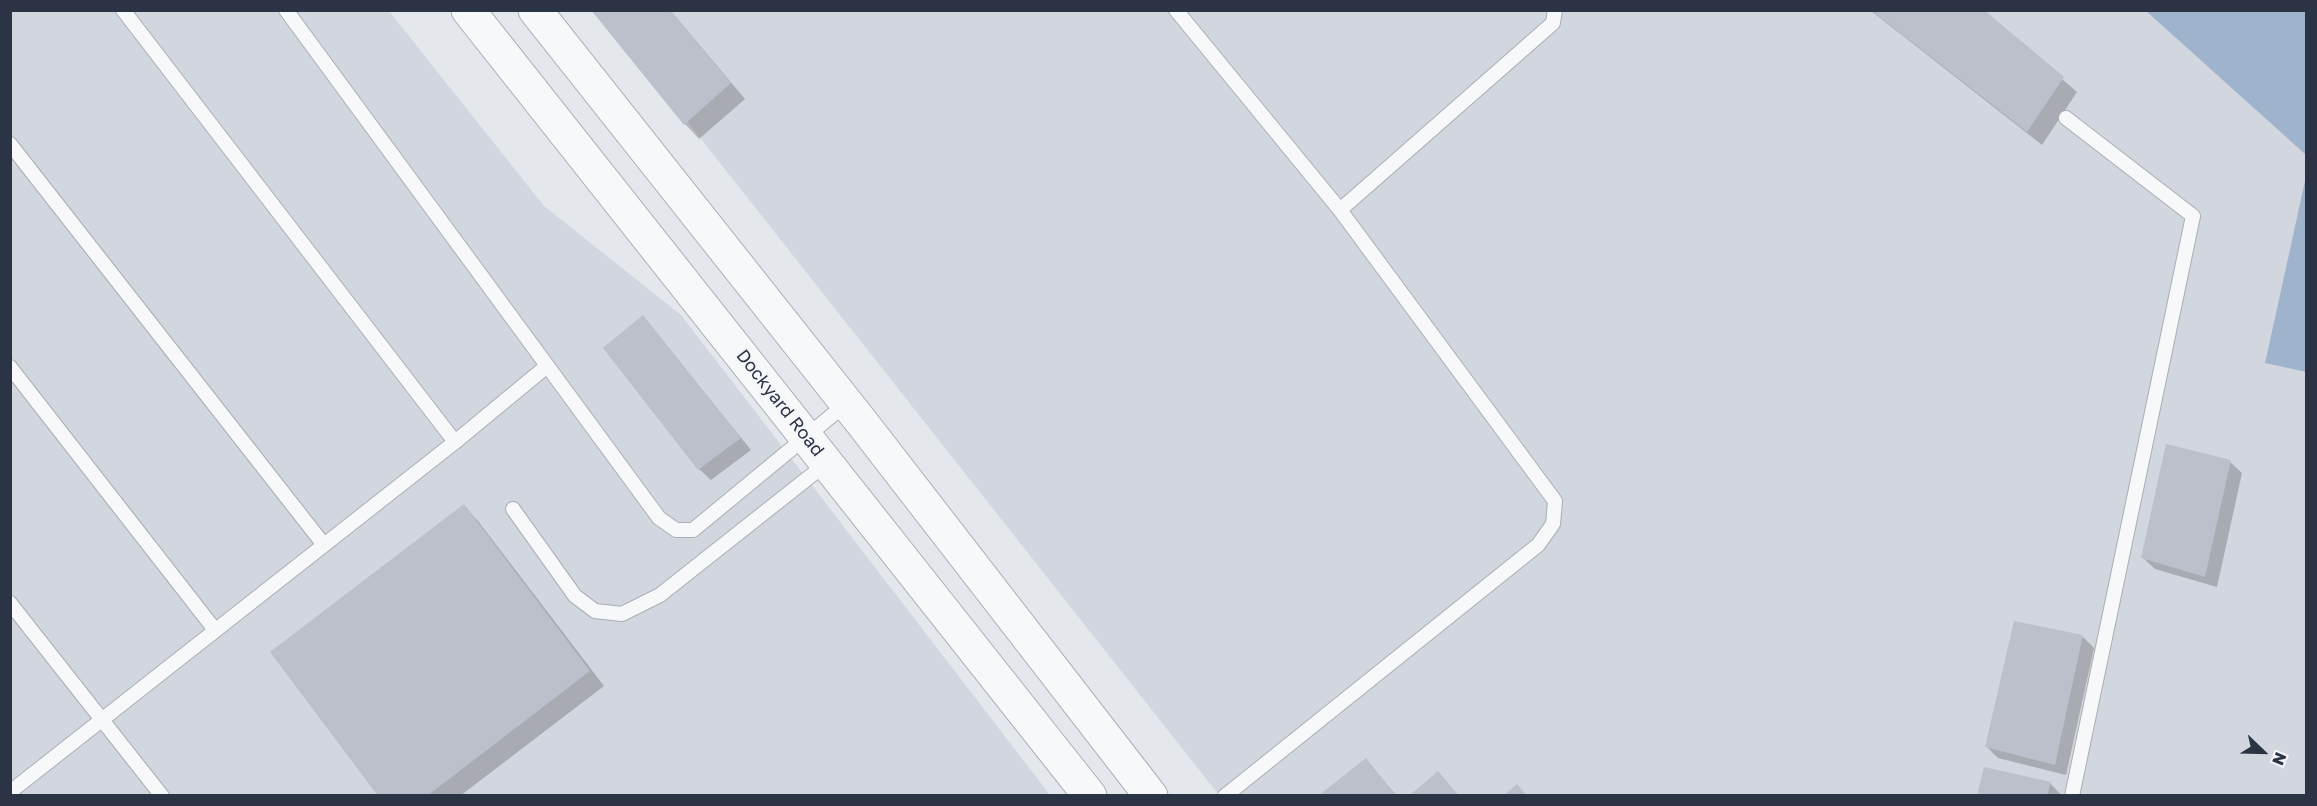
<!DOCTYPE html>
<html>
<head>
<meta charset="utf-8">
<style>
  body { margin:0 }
  #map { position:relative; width:2317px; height:806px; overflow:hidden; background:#e4e7ec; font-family:"Golos Text",sans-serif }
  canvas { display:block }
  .frame { position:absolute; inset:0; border:12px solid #2b3445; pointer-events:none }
  .north { position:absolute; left:2233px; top:722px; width:60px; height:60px; -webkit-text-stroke:4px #f4f6f9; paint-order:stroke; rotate:113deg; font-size:16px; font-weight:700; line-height:24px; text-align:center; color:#2b3445 }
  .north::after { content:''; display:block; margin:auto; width:21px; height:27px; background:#2b3445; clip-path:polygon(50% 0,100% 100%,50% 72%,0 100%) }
</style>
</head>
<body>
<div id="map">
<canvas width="2317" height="806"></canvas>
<div class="frame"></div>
<div class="north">N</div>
</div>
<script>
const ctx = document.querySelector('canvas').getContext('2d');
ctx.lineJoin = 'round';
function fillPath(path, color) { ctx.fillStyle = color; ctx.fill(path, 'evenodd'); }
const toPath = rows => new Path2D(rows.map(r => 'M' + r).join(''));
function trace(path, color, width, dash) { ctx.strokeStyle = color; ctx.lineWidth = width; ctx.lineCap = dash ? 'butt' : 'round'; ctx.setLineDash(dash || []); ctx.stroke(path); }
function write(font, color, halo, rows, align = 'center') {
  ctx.font = font + ' "Golos Text",sans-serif'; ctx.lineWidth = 4.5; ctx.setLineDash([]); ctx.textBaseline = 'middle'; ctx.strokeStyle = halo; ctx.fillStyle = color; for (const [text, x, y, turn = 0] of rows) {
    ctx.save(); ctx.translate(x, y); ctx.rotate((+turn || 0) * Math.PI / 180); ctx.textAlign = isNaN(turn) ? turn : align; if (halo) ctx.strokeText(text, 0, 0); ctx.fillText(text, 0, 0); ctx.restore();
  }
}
fillPath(toPath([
  [10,11,389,11,544,206,681,315,1050,795,11,795],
  [600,11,2146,11,2306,155,2306,176,2265,363,2306,372,2306,795,1219,795]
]), '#d2d6de');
fillPath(toPath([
  [2146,11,2306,11,2306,155],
  [2306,176,2306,372,2265,363]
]), '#9fb4cc');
fillPath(toPath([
  [593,10,670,10,745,99,699,139,685,124],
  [1870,10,1982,10,2077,92,2042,145],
  [643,317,751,450,711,480,699,469],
  [2230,462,2242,473,2217,587,2155,569,2143,558],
  [464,506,478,521,604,686,460,796,380,796],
  [2083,637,2094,648,2066,775,1998,758,1986,746],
  [1366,760,1397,796,1320,796],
  [2050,783,2062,796,1979,796]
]), '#0003');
fillPath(toPath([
  [591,10,670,10,731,83,684,125],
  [1871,10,1984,10,2064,77,2027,132],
  [643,315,741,438,698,470,603,348],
  [2166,444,2231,460,2205,577,2141,558],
  [464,504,590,671,427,796,378,796,270,652],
  [2014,621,2083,635,2055,765,1985,747],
  [1366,758,1396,796,1318,796],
  [1984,767,2051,782,2047,796,1977,796],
  [1438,771,1459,796,1409,796],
  [1517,784,1527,796,1503,796]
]), '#bbc0ca');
const service = toPath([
  [123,10,455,442],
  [286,10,659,518,676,530,693,530,847,403],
  [1176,10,1340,210,1555,501,1553,524,1538,545,1225,796],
  [2066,118,2193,216,2072,796],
  [10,144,324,545],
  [1340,210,1553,23,1555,10],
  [10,367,215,630],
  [513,509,575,596,595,611,622,614,660,595,827,463],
  [10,603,162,796],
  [10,792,455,442,547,366]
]);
const tertiary = toPath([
  [468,10,1090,796],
  [535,10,863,424,1151,796]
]);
trace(service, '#a9aeb7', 16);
trace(tertiary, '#a9aeb7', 35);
trace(service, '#f7f8fa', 14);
trace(tertiary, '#f7f8fa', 33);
write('18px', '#2b3445', '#f4f6f9', [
  ["Dockyard Road",780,403,52]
]);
</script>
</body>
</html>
